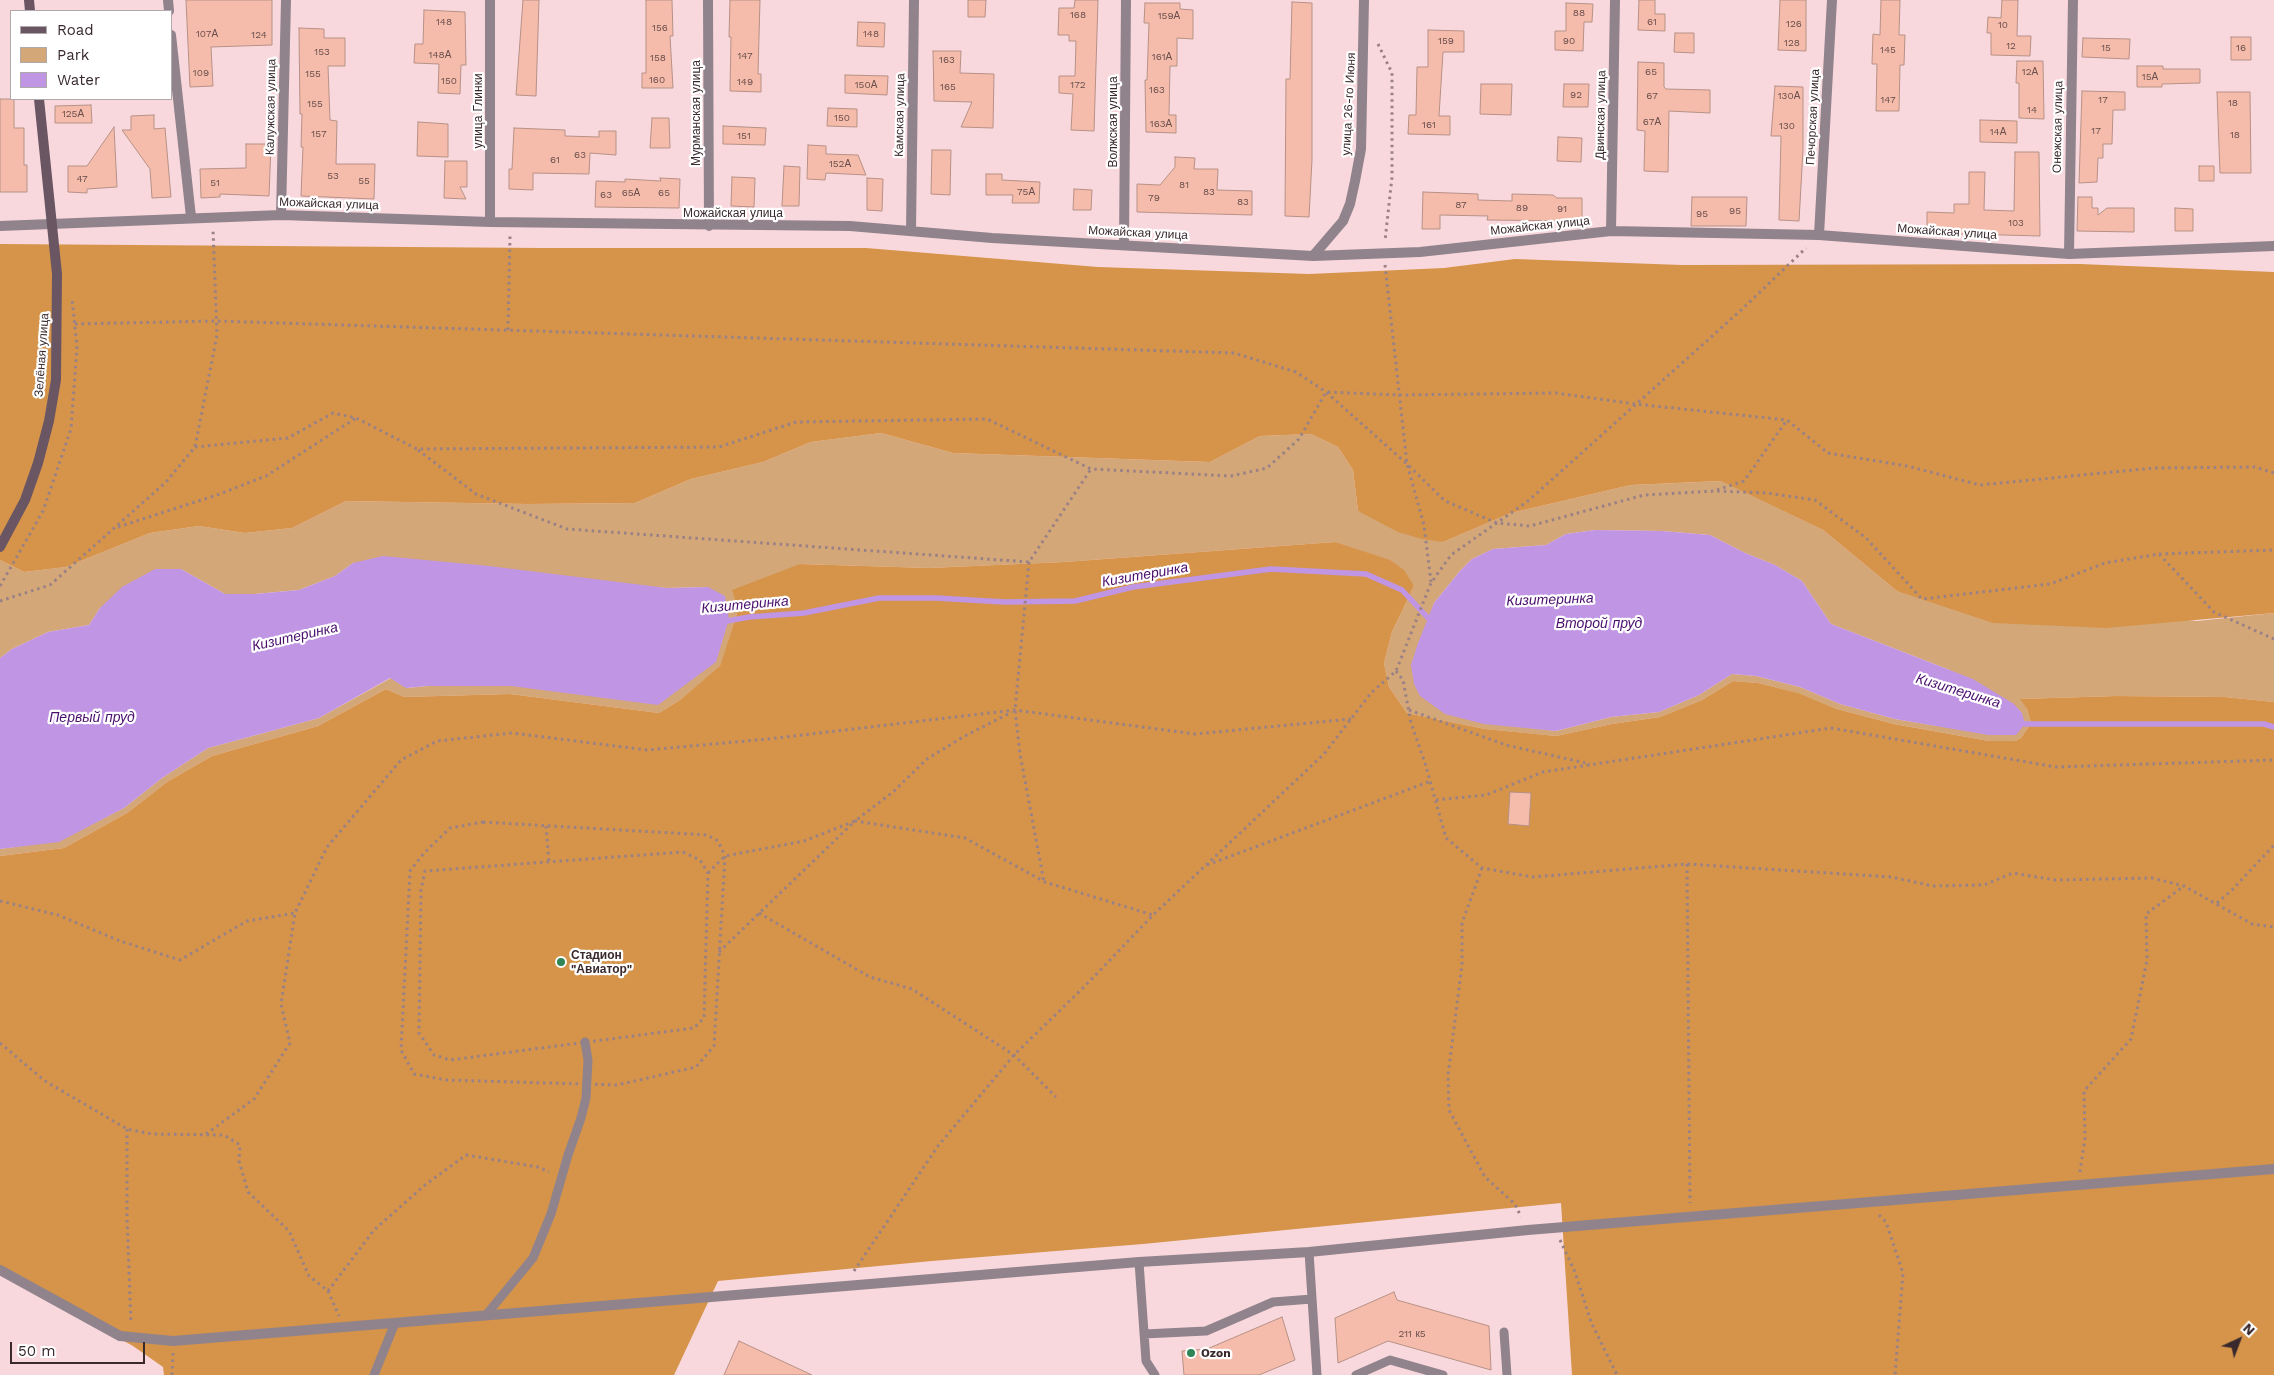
<!DOCTYPE html>
<html>
<head>
<meta charset="utf-8">
<style>
  body { margin:0 }
  #map { position:relative; width:2274px; height:1375px; overflow:hidden; background:#f9d8dd; font-family:"Work Sans",sans-serif }
  canvas { display:block }
  .legend { position:absolute; left:10px; top:10px; width:162px; height:90px; box-sizing:border-box; background:#fff; border:1px solid #b0a9ab; margin:0; padding:6px 9px; list-style:none; font-size:15px; color:#39292c }
  .legend li { display:flex; align-items:center; gap:10px; height:25px }
  .legend b { width:25px; border:1px solid #b0a9ab }
  .north { position:absolute; left:2214px; top:1315px; width:50px; height:50px; -webkit-text-stroke:4px #fff; paint-order:stroke; rotate:43deg; font-size:14px; font-weight:700; line-height:20px; text-align:center; color:#39292c }
  .north::after { content:''; display:block; margin:auto; width:18px; height:22px; background:#39292c; clip-path:polygon(50% 0,100% 100%,50% 72%,0 100%) }
  .scale { position:absolute; left:10px; top:1342px; width:135px; height:22px; box-sizing:border-box; border:2px solid #39292c; border-top:0; padding-left:6px; font-size:15px; line-height:18px; white-space:nowrap; color:#39292c; -webkit-text-stroke:4px #fff; paint-order:stroke }
</style>
</head>
<body>
<div id="map">
<canvas width="2274" height="1375"></canvas>
<ul class="legend">
<li><b style="height:6px;background:#6a5663"></b>Road</li>
<li><b style="height:14px;background:#d4a778"></b>Park</li>
<li><b style="height:14px;background:#c096e4"></b>Water</li>
</ul>
<div class="north">N</div>
<div class="scale">50 m</div>
</div>
<script>
const ctx = document.querySelector('canvas').getContext('2d');
ctx.lineJoin = 'round';
function fillPath(path, color) { ctx.fillStyle = color; ctx.fill(path, 'evenodd'); }
const toPath = rows => new Path2D(rows.map(r => 'M' + r).join(''));
function trace(path, color, width, dash) { ctx.strokeStyle = color; ctx.lineWidth = width; ctx.lineCap = dash ? 'butt' : 'round'; ctx.setLineDash(dash || []); ctx.stroke(path); }
function write(font, color, halo, rows, align = 'center') {
  ctx.font = font + ' "Work Sans",sans-serif'; ctx.lineWidth = 4.5; ctx.setLineDash([]); ctx.textBaseline = 'middle'; ctx.strokeStyle = halo; ctx.fillStyle = color; for (const [text, x, y, turn = 0] of rows) {
    ctx.save(); ctx.translate(x, y); ctx.rotate((+turn || 0) * Math.PI / 180); ctx.textAlign = isNaN(turn) ? turn : align; if (halo) ctx.strokeText(text, 0, 0); ctx.fillText(text, 0, 0); ctx.restore();
  }
}
fillPath(toPath([
  [881,433,953,453,1210,462,1260,436,1311,434,1338,447,1353,470,1358,511,1443,542,1511,513,1631,485,1722,481,1823,530,1897,591,2197,621,2274,613,2274,702,2225,697,2116,696,2021,699,2027,709,2031,723,2021,738,2015,741,1989,741,1894,724,1837,709,1797,693,1758,683,1733,681,1702,700,1660,717,1612,724,1556,736,1524,733,1485,729,1407,713,1389,687,1384,663,1392,632,1414,586,1335,542,1064,562,929,568,800,564,738,610,720,667,680,700,659,713,510,694,404,697,386,689,318,726,212,756,167,782,127,813,64,848,0,856,0,849,59,841,124,808,162,778,208,748,319,718,391,678,407,688,427,686,511,686,708,587,667,588,353,563,335,576,299,590,255,594,225,594,181,569,100,608,89,625,48,632,12,649,0,658,0,560,24,572,66,567,150,533,199,526,245,533,292,528,346,501,528,504,635,503,691,479,763,462,811,442],
  [1595,530,1662,531,1710,535,1745,553,1775,565,1802,581,1831,624,1950,670,1937,726,1895,719,1840,704,1800,687,1756,676,1732,674,1699,695,1659,712,1611,717,1556,731,1523,727,1429,619,1434,603,1460,571,1472,559,1493,549,1546,545,1566,534]
]), '#d4a778');
fillPath(toPath([
  [0,244,544,248,866,248,1098,267,1309,274,1444,268,1515,259,1682,265,2080,264,2274,272,2274,613,2106,628,1993,623,1897,591,1823,530,1721,481,1631,485,1511,513,1443,542,1422,539,1398,532,1358,511,1353,470,1338,447,1311,434,1260,436,1210,462,953,453,881,433,811,442,763,462,691,479,635,503,528,504,346,501,292,528,245,533,199,526,150,533,66,567,24,572,0,560],
  [1335,542,1390,560,1404,570,1414,586,1392,632,1384,663,1389,687,1407,713,1485,729,1556,736,1612,724,1660,717,1702,700,1733,681,1758,683,1798,693,1837,709,1894,724,1989,741,2015,741,2021,738,2031,723,2027,709,2020,699,2116,696,2225,697,2274,702,2274,1375,1572,1375,1561,1203,1143,1244,932,1261,718,1281,674,1375,164,1375,163,1367,133,1346,0,1272,0,856,64,848,127,813,167,782,212,756,318,726,386,689,404,697,510,694,659,713,680,700,720,666,738,610,732,590,800,564,929,568,1064,562]
]), '#d5944a');
fillPath(toPath([
  [1595,530,1662,531,1710,535,1745,553,1775,565,1802,581,1831,624,1973,679,2014,704,2022,713,2025,724,2016,735,1988,735,1895,719,1840,704,1800,687,1756,676,1732,674,1699,695,1659,712,1611,717,1556,731,1484,724,1445,714,1420,696,1414,684,1411,665,1418,643,1434,603,1460,571,1472,559,1493,549,1546,545,1566,534],
  [383,556,489,566,667,588,708,587,725,596,729,619,716,662,658,705,511,686,427,686,406,688,390,678,319,718,208,748,162,778,124,808,59,842,0,849,0,658,12,649,48,632,89,625,100,608,122,587,155,569,181,569,225,594,255,594,299,590,335,576,353,563]
]), '#c096e4');
trace(toPath([
  [722,622,749,617,804,613,879,598,936,598,1005,602,1075,601,1133,587,1271,569,1366,574,1402,590,1429,619,1436,618],
  [2019,722,2025,724,2264,724,2274,727]
]), '#c096e4', 5.5);
const building = toPath([
  [186,0,272,0,272,45,211,47,213,86,190,87,186,0],
  [523,0,539,0,536,96,516,95,523,0],
  [646,0,672,0,673,36,670,36,673,88,642,88,642,73,646,73,646,0],
  [730,0,760,0,758,74,761,74,761,92,730,91,731,37,729,37,730,0],
  [968,0,986,0,985,17,968,17,968,0],
  [1075,0,1098,0,1094,131,1071,130,1073,94,1059,93,1059,76,1075,76,1076,41,1069,41,1069,35,1058,35,1059,8,1074,8,1075,0],
  [1639,0,1655,0,1655,14,1665,14,1665,31,1638,30,1639,0],
  [1780,0,1806,0,1806,51,1778,50,1780,0],
  [1881,0,1900,0,1899,35,1905,35,1904,65,1900,65,1899,111,1876,111,1877,64,1872,64,1873,34,1880,35,1881,0],
  [2002,0,2018,0,2017,36,2031,36,2030,56,1991,55,1991,33,1987,33,1988,17,2001,18,2002,0],
  [1292,2,1312,3,1312,160,1309,217,1285,216,1286,79,1290,79,1292,2],
  [1145,3,1180,3,1180,9,1193,10,1193,39,1177,38,1177,66,1170,66,1169,115,1176,115,1176,133,1146,132,1145,80,1147,80,1149,23,1144,23,1145,3],
  [1566,3,1593,4,1592,22,1584,22,1583,51,1555,50,1555,31,1566,31,1566,3],
  [424,10,465,12,466,65,461,65,460,94,438,93,439,64,414,63,415,44,423,44,424,10],
  [858,22,885,23,884,47,857,46,858,22],
  [299,28,324,29,324,38,345,38,345,66,328,66,330,120,337,121,336,164,375,164,374,199,301,196,303,147,301,147,302,114,300,114,299,28],
  [1428,30,1464,31,1464,52,1443,52,1439,116,1450,116,1450,135,1408,134,1409,115,1416,115,1417,67,1428,67,1428,30],
  [1675,33,1694,33,1694,53,1674,52,1675,33],
  [2231,37,2251,37,2251,60,2231,60,2231,37],
  [2083,38,2130,39,2129,59,2082,57,2083,38],
  [933,51,961,51,960,73,994,74,993,128,961,127,972,102,934,101,933,51],
  [2017,61,2043,61,2044,119,2019,118,2019,83,2016,83,2017,61],
  [1638,62,1664,63,1664,87,1666,89,1710,90,1710,113,1669,111,1668,172,1644,171,1645,131,1637,130,1638,62],
  [2137,66,2163,66,2163,69,2200,69,2200,83,2162,84,2162,87,2137,87,2137,66],
  [845,75,888,76,887,95,845,93,845,75],
  [1481,84,1512,84,1511,115,1480,114,1481,84],
  [1564,84,1589,84,1588,107,1563,107,1564,84],
  [1775,86,1803,87,1803,150,1799,221,1779,220,1781,136,1771,136,1775,86],
  [2082,91,2125,92,2125,110,2113,110,2112,144,2103,144,2103,158,2098,158,2097,182,2079,183,2082,91],
  [2217,92,2250,92,2251,173,2220,173,2217,92],
  [0,99,14,99,14,128,24,128,24,165,27,165,27,192,0,192,0,99],
  [91,105,92,123,55,123,55,106,91,105],
  [828,108,857,109,857,127,827,126,828,108],
  [154,115,154,129,165,128,171,197,152,198,150,169,122,130,131,130,131,116,154,115],
  [652,118,669,118,670,148,650,148,652,118],
  [1980,120,2017,121,2017,143,1980,142,1980,120],
  [418,122,448,124,448,157,417,156,418,122],
  [723,126,766,128,765,145,723,144,723,126],
  [114,127,117,187,87,189,87,193,68,192,68,166,87,166,114,127],
  [514,128,565,130,565,136,599,137,599,131,616,131,616,155,590,153,589,174,533,173,533,190,509,189,509,169,512,169,514,128],
  [1558,137,1582,138,1581,162,1557,161,1558,137],
  [246,144,271,144,269,196,220,194,220,197,201,198,200,169,246,168,246,144],
  [808,145,826,146,826,154,858,155,866,175,826,173,825,180,807,179,808,145],
  [932,150,951,150,950,195,931,194,932,150],
  [2015,152,2039,152,2040,236,1927,233,1927,212,1954,213,1954,204,1969,204,1969,172,1985,172,1984,210,2014,211,2015,152],
  [1175,157,1195,158,1194,169,1218,169,1217,190,1252,191,1252,215,1137,212,1137,184,1160,185,1175,167,1175,157],
  [445,161,467,161,467,187,460,187,466,199,444,198,445,161],
  [784,166,800,167,799,206,782,206,784,166],
  [2199,166,2214,166,2214,181,2199,181,2199,166],
  [986,174,1002,174,1002,180,1040,182,1039,203,1012,203,1013,195,986,195,986,174],
  [732,177,755,178,754,207,731,206,732,177],
  [660,178,680,179,679,208,595,207,596,181,625,182,625,179,661,181,660,178],
  [867,178,883,179,882,211,867,210,867,178],
  [1074,189,1092,190,1091,210,1073,210,1074,189],
  [1423,192,1478,194,1478,200,1512,201,1512,194,1553,195,1557,198,1582,198,1582,221,1487,220,1488,216,1440,215,1440,229,1422,229,1423,192],
  [1692,197,1747,197,1746,226,1691,226,1692,197],
  [2078,197,2092,197,2092,208,2098,208,2098,215,2107,208,2134,208,2134,232,2077,231,2078,197],
  [2175,208,2193,209,2193,231,2175,231,2175,208],
  [1510,792,1531,793,1529,826,1508,824,1510,792],
  [1394,1292,1397,1300,1489,1326,1491,1370,1388,1341,1338,1363,1335,1318,1394,1292],
  [1282,1317,1295,1360,1259,1375,1184,1375,1182,1351,1207,1349,1282,1317],
  [739,1341,812,1375,724,1375,739,1341]
]);
fillPath(building, '#f6bcab');
trace(building, '#b69186', 1);
trace(toPath([
  [1378,44,1392,73,1392,177,1385,241],
  [1385,265,1407,464,1424,525,1431,582],
  [75,324,216,321,1234,353,1296,372,1326,392,1407,464,1445,501,1497,523,1530,526,1644,495,1714,491,1767,493,1815,500,1866,538,1922,599,2050,584,2105,563,2159,554,2214,612,2274,639],
  [508,330,510,236],
  [195,447,288,438,333,413,356,418,417,449,719,447,796,422,987,419,1091,469,1231,476,1267,468,1299,439,1326,392,1399,395,1556,393,1635,404,1787,420,1828,453,1907,466,1980,485,2154,468,2255,467,2274,473],
  [418,450,476,494,567,529,1029,562,1091,469],
  [1717,490,1744,481,1787,420],
  [118,527,217,495,266,476,356,418],
  [2159,554,2274,550],
  [1029,562,1015,710,1020,754,1044,882],
  [0,586,43,511,71,429,77,347,72,298],
  [0,601,50,585,166,482,195,447,217,335,213,230],
  [1396,671,1403,680,1411,723,1425,763,1446,838,1482,868,1533,877,1687,864,1891,877,1933,886,1984,885,2013,873,2055,880,2152,878,2184,886,2252,924,2274,927],
  [1409,710,1506,745,1590,764],
  [1436,800,1486,795,1543,772,1831,728,2056,767,2274,760],
  [483,822,707,835,718,841,725,856,714,1046,696,1067,617,1085,446,1080,414,1074,401,1050,410,871,424,853,450,828,483,822],
  [546,826,549,862],
  [683,852,700,860,708,873,704,1018,694,1028,450,1060,434,1055,419,1033,421,890,425,871,683,852],
  [1687,864,1690,1203],
  [1207,865,1431,781],
  [1482,868,1462,923,1462,965,1448,1075,1449,1110,1485,1177,1515,1204,1521,1217],
  [708,873,725,856,804,841,855,821,893,792,927,759,963,737,1012,712],
  [0,901,58,915,120,941,180,960,247,921,295,913],
  [2217,903,2232,890,2274,845],
  [759,913,870,977,912,989,1014,1055,1056,1097],
  [719,952,855,821,965,838,1045,882,1153,915],
  [0,1043,45,1081,127,1129,152,1134,224,1135,240,1145,239,1161,248,1192,289,1231,309,1276,328,1291,339,1316],
  [127,1129,127,1217,131,1324],
  [206,1134,254,1099,290,1043,281,1004,295,913,327,847,401,760,437,741,512,733,647,750,768,739,1015,710,1195,734,1351,719],
  [2080,1172,2085,1138,2084,1091,2131,1039,2147,960,2146,914,2184,886],
  [1879,1215,1886,1222,1903,1273,1895,1375],
  [1560,1240,1575,1272,1591,1322,1617,1375],
  [854,1271,938,1146,1014,1055,1085,986,1153,915,1324,754,1371,693,1396,671,1431,583,1451,555,1528,501,1739,312,1806,248],
  [328,1291,374,1230,425,1185,466,1155,538,1167,549,1172],
  [172,1375,173,1353]
]), '#9a8185', 3, [2.5, 4]);
trace(toPath([
  [1309,1252,1317,1375],
  [1139,1262,1146,1361,1155,1375],
  [486,1315,533,1258,551,1214,568,1155,581,1118,586,1098,588,1060,585,1042],
  [1504,1332,1507,1375],
  [1144,1334,1206,1331,1273,1302,1312,1299],
  [374,1375,395,1323],
  [1356,1375,1390,1360,1443,1375]
]), '#91838c', 9);
trace(toPath([
  [168,0,169,11],
  [708,0,709,226],
  [171,35,191,217],
  [281,215,286,0],
  [490,222,490,0],
  [0,226,281,215,490,222,850,226,992,238,1313,256,1420,252,1611,231,1819,235,2069,254,2274,246],
  [911,231,914,0],
  [1611,231,1615,0],
  [1819,235,1832,0],
  [1124,244,1126,0],
  [2069,254,2073,0],
  [1313,256,1343,221,1350,204,1355,181,1361,149,1364,0],
  [0,1270,120,1336,173,1341,1139,1262,1309,1252,1528,1230,2274,1169]
]), '#91838c', 10);
trace(toPath([
  [29,0,30,11],
  [0,547,25,500,38,463,49,421,56,380,57,274,39,99]
]), '#6a5663', 10);
for (const [x, y, r, color] of [
  [561,962,5,"#308557"],
  [1191,1353,5,"#308557"]
]) { const dot = new Path2D(); dot.arc(x, y, r, 0, 2 * Math.PI); ctx.fillStyle = color; ctx.fill(dot); trace(dot, '#fff', 2); }
write('10px', '#684e4c', null, [
  ["88",1579,13],
  ["168",1078,15],
  ["159А",1169,16],
  ["148",444,22],
  ["61",1652,22],
  ["126",1794,24],
  ["10",2003,25],
  ["156",660,28],
  ["107А",207,34],
  ["148",871,34],
  ["124",259,35],
  ["159",1446,41],
  ["90",1569,41],
  ["128",1792,43],
  ["12",2011,46],
  ["15",2106,48],
  ["16",2241,48],
  ["145",1888,50],
  ["153",322,52],
  ["148А",440,55],
  ["147",745,56],
  ["161А",1162,57],
  ["158",658,58],
  ["163",947,60],
  ["65",1651,72],
  ["12А",2030,72],
  ["109",201,73],
  ["155",313,74],
  ["15А",2150,77],
  ["160",657,80],
  ["150",449,81],
  ["149",745,82],
  ["150А",866,85],
  ["172",1078,85],
  ["165",948,87],
  ["163",1157,90],
  ["92",1576,95],
  ["67",1652,96],
  ["130А",1789,96],
  ["147",1888,100],
  ["17",2103,100],
  ["18",2233,103],
  ["155",315,104],
  ["14",2032,110],
  ["125А",73,114],
  ["150",842,118],
  ["67А",1652,122],
  ["163А",1161,124],
  ["161",1429,125],
  ["130",1787,126],
  ["17",2096,131],
  ["14А",1998,132],
  ["157",319,134],
  ["18",2235,135],
  ["151",744,136],
  ["63",580,155],
  ["61",555,160],
  ["152А",840,164],
  ["53",333,176],
  ["47",82,179],
  ["55",364,181],
  ["51",215,183],
  ["81",1184,185],
  ["75А",1026,192],
  ["83",1209,192],
  ["65А",631,193],
  ["65",664,193],
  ["63",606,195],
  ["79",1154,198],
  ["83",1243,202],
  ["87",1461,205],
  ["89",1522,208],
  ["91",1562,209],
  ["95",1735,211],
  ["95",1702,214],
  ["103",2016,223],
  ["211 к5",1412,1334]
]);
write('12px', '#39292c', '#fff', [
  ["улица 26-го Июня",1349,104,-87],
  ["Калужская улица",271,107,-89],
  ["улица Глинки",478,111,-90],
  ["Мурманская улица",696,113,-90],
  ["Камская улица",900,115,-89],
  ["Двинская улица",1601,115,-89],
  ["Печорская улица",1813,117,-87],
  ["Волжская улица",1113,122,-90],
  ["Онежская улица",2058,127,-89],
  ["Можайская улица",329,204,2],
  ["Можайская улица",733,213],
  ["Можайская улица",1540,226,-6],
  ["Можайская улица",1947,232,4],
  ["Можайская улица",1138,233,3],
  ["Зелёная улица",42,355,-86]
]);
write('bold 12px', '#39292c', '#fff', [
  ["Стадион",571,955],
  ["\"Авиатор\"",571,969],
  ["Ozon",1201,1353]
], 'left');
write('italic 14px', '#4a0e6d', '#fff', [
  ["Кизитеринка",1145,575,-10],
  ["Кизитеринка",1550,600,-2],
  ["Кизитеринка",745,605,-5],
  ["Второй пруд",1599,624],
  ["Кизитеринка",295,637,-13],
  ["Кизитеринка",1958,691,17],
  ["Первый пруд",92,718]
]);
</script>
</body>
</html>
